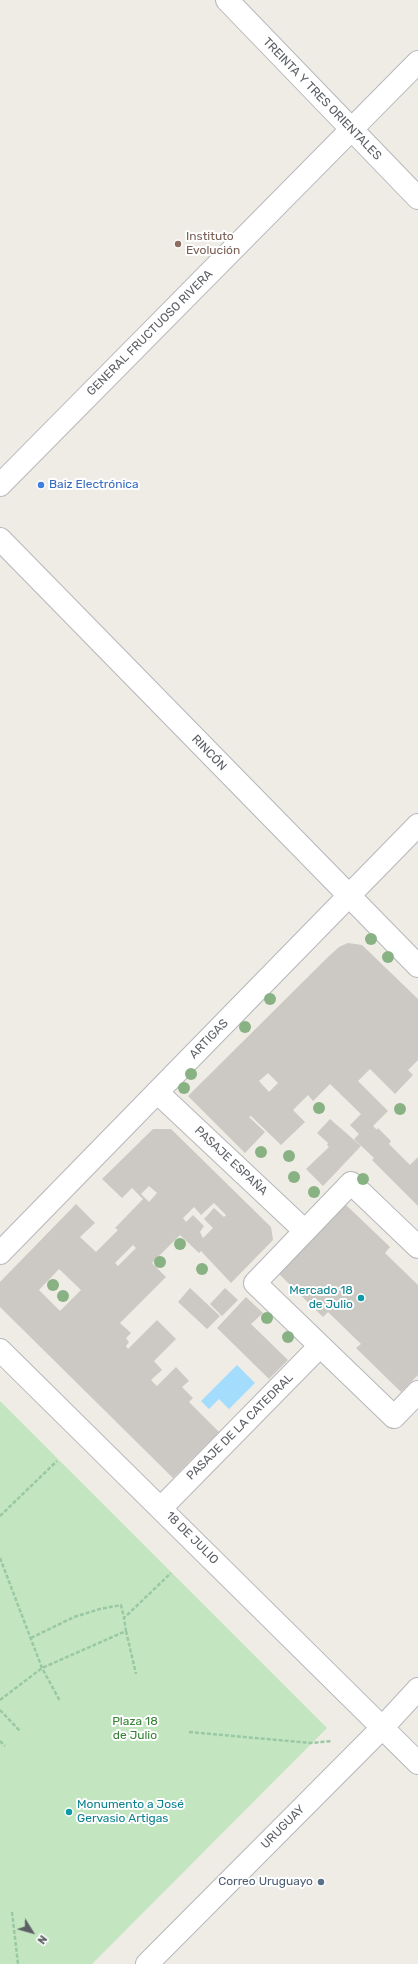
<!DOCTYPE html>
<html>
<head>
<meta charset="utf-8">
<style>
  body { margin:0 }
  #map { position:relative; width:418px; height:1964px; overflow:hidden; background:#eeece4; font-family:Rubik,sans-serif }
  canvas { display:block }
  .north { position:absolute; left:12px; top:1912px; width:40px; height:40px; -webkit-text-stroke:3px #fff; paint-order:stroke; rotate:127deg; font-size:11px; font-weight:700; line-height:16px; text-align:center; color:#5c6065 }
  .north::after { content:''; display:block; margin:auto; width:14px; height:18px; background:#5c6065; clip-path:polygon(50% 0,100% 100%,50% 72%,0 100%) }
</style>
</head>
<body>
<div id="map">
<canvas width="418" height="1964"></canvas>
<div class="north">N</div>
</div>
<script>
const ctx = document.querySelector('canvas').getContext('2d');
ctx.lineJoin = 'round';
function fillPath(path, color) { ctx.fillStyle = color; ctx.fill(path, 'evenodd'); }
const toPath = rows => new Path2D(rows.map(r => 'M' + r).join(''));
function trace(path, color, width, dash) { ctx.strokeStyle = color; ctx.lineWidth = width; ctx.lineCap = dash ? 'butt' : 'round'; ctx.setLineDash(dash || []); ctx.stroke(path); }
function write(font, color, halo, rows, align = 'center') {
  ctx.font = font + ' Rubik,sans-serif'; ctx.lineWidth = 4; ctx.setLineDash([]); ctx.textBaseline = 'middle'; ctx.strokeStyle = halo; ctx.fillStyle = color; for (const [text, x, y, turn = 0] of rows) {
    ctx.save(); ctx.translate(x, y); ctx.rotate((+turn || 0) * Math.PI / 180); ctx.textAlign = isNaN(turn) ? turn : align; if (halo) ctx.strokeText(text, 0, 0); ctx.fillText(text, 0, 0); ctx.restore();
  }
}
fillPath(toPath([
  [0,1401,327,1728,92,1964,0,1964]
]), '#c3e6c1');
fillPath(toPath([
  [237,1365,255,1383,229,1409,219,1399,209,1409,201,1401]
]), '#a4dcfe');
fillPath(toPath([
  [348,943,362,945,418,999,418,1060,408,1070,413,1075,395,1094,370,1069,358,1081,388,1111,373,1126,377,1130,378,1128,391,1141,389,1144,410,1165,418,1157,418,1206,372,1160,374,1158,354,1139,359,1134,350,1125,361,1114,330,1084,313,1101,308,1095,293,1110,305,1122,281,1145,251,1116,249,1117,265,1132,245,1153,188,1096,329,956,339,947],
  [268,1073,278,1083,269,1092,259,1081],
  [330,1119,361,1146,323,1186,306,1169,329,1147,327,1145,328,1143,317,1133],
  [153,1129,171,1129,271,1227,273,1240,231,1283,201,1251,199,1253,180,1235,152,1263,166,1277,120,1323,131,1333,126,1338,129,1342,126,1346,128,1349,157,1320,176,1339,154,1361,162,1370,151,1380,157,1386,176,1367,189,1381,182,1387,193,1398,189,1402,219,1432,173,1478,0,1307,0,1282,76,1204,95,1223,80,1237,96,1252,118,1230,115,1228,143,1199,132,1188,122,1198,102,1179],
  [149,1186,157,1193,149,1202,141,1194],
  [214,1203,226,1215,224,1217,214,1208,204,1219,213,1228,203,1238,200,1232,204,1226,193,1215,186,1222,183,1218,194,1207,201,1215],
  [133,1245,136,1248,118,1266,115,1263],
  [59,1269,81,1290,60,1311,39,1290],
  [345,1204,390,1247,385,1253,418,1285,418,1375,401,1392,356,1348,361,1344,328,1312,323,1317,278,1273],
  [190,1288,220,1316,207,1329,178,1302],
  [225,1288,238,1300,222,1316,210,1304],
  [246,1297,263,1313,251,1324,288,1360,269,1379,217,1328]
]), '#ccc8c3');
const street = toPath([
  [227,0,418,198],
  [0,485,418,62],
  [0,539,418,966],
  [157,1092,305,1231],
  [418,1247,351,1183,255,1283,394,1417,418,1392],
  [0,1253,418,825],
  [0,1350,418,1763],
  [161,1508,320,1346],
  [147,1964,383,1727,418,1689]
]);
trace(street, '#b5b7bb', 24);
trace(toPath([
  [0,1516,57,1461],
  [0,1558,42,1668,60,1701],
  [126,1631,136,1674],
  [31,1638,74,1617,100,1609,121,1605,124,1618],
  [0,1700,42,1668,126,1631,124,1618,171,1573],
  [0,1710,20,1731],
  [189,1732,311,1743,332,1741],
  [0,1741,5,1746],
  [12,1912,18,1964]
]), '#9ac7a4', 2.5, [4, 2]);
trace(street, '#fff', 22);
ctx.fillStyle = '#89b284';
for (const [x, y] of [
  [371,939],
  [388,957],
  [270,999],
  [245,1027],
  [191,1074],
  [184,1088],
  [319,1108],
  [400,1109],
  [261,1152],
  [289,1156],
  [294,1177],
  [363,1179],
  [314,1192],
  [180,1244],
  [160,1262],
  [202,1269],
  [53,1285],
  [63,1296],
  [267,1318],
  [288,1337]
]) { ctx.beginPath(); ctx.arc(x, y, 6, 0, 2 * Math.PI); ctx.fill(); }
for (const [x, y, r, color] of [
  [178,244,4,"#8d6e63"],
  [41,485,4,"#3f7fe0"],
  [361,1298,4,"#0f9aa8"],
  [69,1812,4,"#0f9aa8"],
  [321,1882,4,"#5c6f8a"]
]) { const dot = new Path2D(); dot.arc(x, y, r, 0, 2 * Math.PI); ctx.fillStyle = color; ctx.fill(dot); trace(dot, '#fff', 1.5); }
write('12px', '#5c6065', '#fff', [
  ["TREINTA Y TRES ORIENTALES",322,99,46],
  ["GENERAL FRUCTUOSO RIVERA",150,333,-45],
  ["RINCÓN",209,753,46],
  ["ARTIGAS",209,1039,-46],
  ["PASAJE ESPAÑA",231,1161,43],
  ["PASAJE DE LA CATEDRAL",240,1427,-45],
  ["18 DE JULIO",192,1538,45],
  ["URUGUAY",283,1827,-45]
]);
write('12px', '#785e54', '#fff', [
  ["Instituto",186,237],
  ["Evolución",186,251]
], 'left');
write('12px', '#366cbe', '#fff', [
  ["Baiz Electrónica",49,485]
], 'left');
write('12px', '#0d838f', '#fff', [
  ["Mercado 18",353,1291],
  ["de Julio",353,1305],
  ["Monumento a José",77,1805,"left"],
  ["Gervasio Artigas",77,1819,"left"]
], 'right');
write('12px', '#368335', '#fff', [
  ["Plaza 18",135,1722],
  ["de Julio",135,1736]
]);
write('12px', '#4e5e75', '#fff', [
  ["Correo Uruguayo",313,1882]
], 'right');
</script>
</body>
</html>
